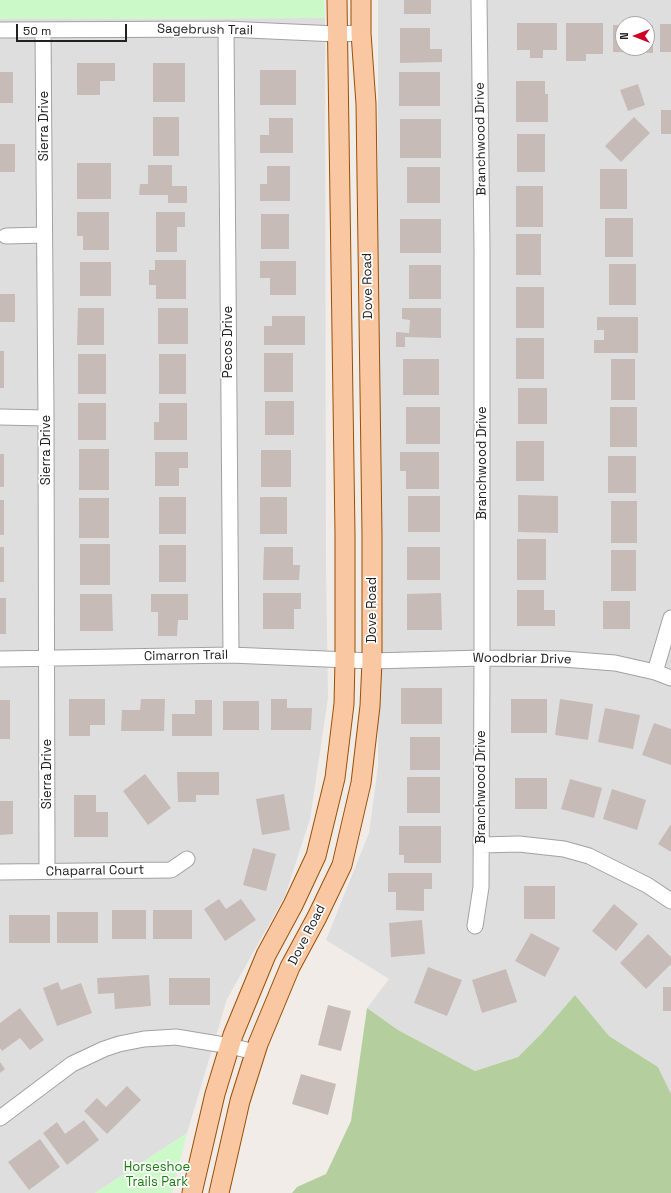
<!DOCTYPE html>
<html>
<head>
<meta charset="utf-8">
<style>
  body { margin:0 }
  #map { position:relative; width:671px; height:1193px; overflow:hidden; background:#f1ece8; font-family:"Space Grotesk",sans-serif }
  canvas { display:block }
  .north { position:absolute; left:615px; top:16px; width:40px; height:40px; box-sizing:border-box; background:#fff; border:1px solid #a6a6a6; border-radius:50%; rotate:270deg; font-size:11px; font-weight:700; line-height:16px; text-align:center; color:#212121 }
  .north::after { content:''; display:block; margin:auto; width:14px; height:18px; background:#ce0425; clip-path:polygon(50% 0,100% 100%,50% 72%,0 100%) }
  .scale { position:absolute; left:16px; top:24px; width:111px; height:18px; box-sizing:border-box; border:2px solid #212121; border-top:0; padding-left:5px; font-size:12px; line-height:14px; white-space:nowrap; color:#212121; -webkit-text-stroke:3px #fff; paint-order:stroke }
</style>
</head>
<body>
<div id="map">
<canvas width="671" height="1193"></canvas>
<div class="north">N</div>
<div class="scale">50 m</div>
</div>
<script>
const ctx = document.querySelector('canvas').getContext('2d');
ctx.lineJoin = 'round';
function fillPath(path, color) { ctx.fillStyle = color; ctx.fill(path, 'evenodd'); }
const toPath = rows => new Path2D(rows.map(r => 'M' + r).join(''));
function trace(path, color, width, dash) { ctx.strokeStyle = color; ctx.lineWidth = width; ctx.lineCap = dash ? 'butt' : 'round'; ctx.setLineDash(dash || []); ctx.stroke(path); }
function write(font, color, halo, rows, align = 'center') {
  ctx.font = font + ' "Space Grotesk",sans-serif'; ctx.lineWidth = 3.5; ctx.setLineDash([]); ctx.textBaseline = 'middle'; ctx.strokeStyle = halo; ctx.fillStyle = color; for (const [text, x, y, turn = 0] of rows) {
    ctx.save(); ctx.translate(x, y); ctx.rotate((+turn || 0) * Math.PI / 180); ctx.textAlign = isNaN(turn) ? turn : align; if (halo) ctx.strokeText(text, 0, 0); ctx.fillText(text, 0, 0); ctx.restore();
  }
}
fillPath(toPath([
  [378,0,671,0,671,1094,658,1067,609,1036,575,995,542,1033,518,1057,475,1071,398,1030,367,1008,389,979,326,940,369,833,378,766],
  [623,24,647,24,647,48,623,48],
  [325,18,326,569,328,698,310,819,285,896,227,999,187,1133,95,1193,0,1193,0,19]
]), '#dfdede');
fillPath(toPath([
  [575,995,609,1036,658,1067,671,1094,671,1193,292,1193,297,1187,326,1174,351,1121,367,1008,398,1030,475,1071,518,1057,542,1033]
]), '#b4cf9d');
fillPath(toPath([
  [0,0,324,0,325,18,0,19],
  [187,1133,172,1193,95,1193]
]), '#cbf9c7');
fillPath(toPath([
  [404,0,431,0,431,14,404,14],
  [517,23,557,23,557,50,543,50,543,58,530,58,530,50,517,50],
  [566,23,603,23,603,54,586,54,586,61,566,61],
  [660,24,671,24,671,52,660,52],
  [613,25,623,25,623,48,647,48,647,25,653,25,653,53,613,52],
  [400,28,430,28,430,49,442,49,442,62,400,63],
  [77,63,115,63,115,81,100,81,100,95,77,95],
  [153,63,185,63,185,102,153,102],
  [260,70,296,70,296,105,260,105],
  [0,72,13,72,13,103,0,103],
  [399,72,440,72,440,106,399,106],
  [516,81,545,81,545,94,548,94,548,122,516,122],
  [638,84,645,105,628,111,620,90],
  [661,110,671,110,671,134,661,134],
  [153,117,179,117,179,156,153,156],
  [634,117,650,133,621,162,605,146],
  [269,118,293,118,293,153,260,153,260,135,269,135],
  [400,119,441,119,441,158,400,158],
  [517,134,545,134,545,172,517,172],
  [0,144,15,144,15,172,0,172],
  [77,163,111,163,111,199,77,199],
  [148,165,172,165,172,186,187,186,187,203,168,203,168,195,139,195,140,184,148,184],
  [267,166,290,166,290,201,260,201,260,184,267,184],
  [407,167,440,167,440,203,407,203],
  [600,169,627,169,627,209,600,209],
  [516,186,543,186,543,227,516,227],
  [77,212,109,212,109,250,83,250,83,236,77,236],
  [156,212,185,212,185,227,177,227,177,252,156,252],
  [261,214,289,214,289,249,261,249],
  [605,218,633,218,633,257,605,257],
  [400,219,441,219,441,253,400,253],
  [516,234,541,234,541,275,516,275],
  [155,260,186,260,186,299,156,299,156,285,149,285,149,270,155,270],
  [260,261,296,261,296,295,270,295,270,278,260,278],
  [80,262,111,262,111,296,80,296],
  [609,264,636,264,636,305,609,305],
  [409,265,441,265,441,299,409,299],
  [516,287,544,287,544,328,516,328],
  [0,294,15,294,15,322,0,322],
  [78,308,104,308,104,345,77,345],
  [158,308,188,308,188,344,158,344],
  [402,308,441,308,441,338,405,337,405,347,396,347,396,332,409,333,410,320,402,319],
  [272,316,305,316,305,345,264,345,264,326,272,326],
  [597,317,638,317,638,353,594,353,594,340,604,340,604,330,597,330],
  [516,338,544,338,544,379,516,379],
  [0,351,4,351,4,388,0,388],
  [264,353,293,353,293,392,264,392],
  [78,354,106,354,106,394,78,394],
  [159,354,186,354,186,394,159,394],
  [403,359,439,359,439,395,403,395],
  [611,359,635,359,635,400,611,400],
  [518,388,547,388,547,424,518,424],
  [265,401,294,401,294,435,265,435],
  [78,403,106,403,106,440,78,440],
  [159,403,187,403,187,440,154,440,154,422,159,422],
  [406,407,440,407,440,444,406,444],
  [610,407,637,407,637,447,610,447],
  [516,441,544,441,544,481,516,481],
  [79,449,109,449,109,490,79,490],
  [261,450,291,450,291,487,261,487],
  [155,452,188,452,188,468,179,468,179,486,155,486],
  [400,452,439,452,439,489,406,489,406,471,400,471],
  [0,454,4,454,4,487,0,487],
  [608,456,636,456,636,493,608,493],
  [518,495,558,496,558,533,518,532],
  [408,496,440,496,440,532,408,532],
  [159,497,186,497,186,534,159,534],
  [260,497,287,497,287,534,260,534],
  [79,498,109,498,109,538,79,538],
  [0,500,4,500,4,535,0,535],
  [611,501,637,501,637,543,611,543],
  [517,539,546,539,546,580,517,580],
  [80,544,110,544,110,585,80,585],
  [159,545,186,545,186,582,159,582],
  [0,547,4,547,4,582,0,582],
  [264,547,293,547,293,565,300,565,299,580,263,580],
  [407,547,440,547,440,580,407,580],
  [611,550,636,550,636,591,611,591],
  [517,590,544,590,544,610,555,610,555,626,517,626],
  [263,593,301,593,301,609,294,609,294,629,263,629],
  [441,593,442,630,407,630,407,594],
  [80,594,112,594,113,631,80,631],
  [151,594,188,594,188,620,178,620,177,636,158,636,158,612,151,612],
  [0,598,6,598,6,634,0,634],
  [603,601,630,601,630,629,603,629],
  [401,688,442,688,442,724,401,724],
  [69,699,105,699,105,725,90,725,90,736,69,736],
  [141,699,165,699,164,731,121,731,122,710,140,710],
  [271,699,287,699,287,708,312,708,311,730,271,730],
  [511,699,547,699,547,733,511,733],
  [560,699,593,704,588,740,555,735],
  [0,700,10,700,10,739,0,739],
  [195,700,212,700,212,736,172,736,172,714,195,714],
  [223,701,259,701,259,730,223,730],
  [605,708,640,715,633,749,598,742],
  [654,723,671,729,671,765,642,755],
  [410,737,440,737,440,770,410,770],
  [177,772,219,772,219,795,196,795,196,802,178,802],
  [145,774,171,808,148,825,123,791],
  [407,777,440,777,440,813,407,813],
  [515,778,547,778,547,809,515,809],
  [570,779,602,788,594,818,561,809],
  [612,789,646,800,637,830,603,819],
  [284,794,290,830,262,835,256,799],
  [74,795,96,795,96,812,108,812,108,837,74,837],
  [0,801,13,801,13,834,0,835],
  [671,824,671,852,658,844],
  [399,826,441,826,441,863,404,863,404,855,399,855],
  [253,848,276,854,266,891,243,885],
  [388,873,432,873,432,889,424,889,424,911,396,910,396,892,388,892],
  [524,886,555,886,555,919,524,919],
  [219,899,226,909,241,899,256,920,225,941,204,909],
  [614,904,638,924,616,951,592,931],
  [112,910,146,910,146,939,112,939],
  [153,910,192,910,192,939,153,939],
  [57,912,98,912,98,943,57,943],
  [9,915,50,915,50,943,9,943],
  [422,920,425,954,391,957,389,923],
  [531,933,560,948,545,977,515,961],
  [648,934,671,957,671,964,646,989,620,963],
  [428,967,462,980,447,1016,414,1003],
  [506,969,517,1002,482,1013,472,980],
  [149,975,151,1006,115,1009,114,993,98,994,97,978],
  [169,978,210,978,210,1005,169,1005],
  [58,982,61,990,81,983,92,1013,57,1026,43,988],
  [663,987,671,987,671,1011,663,1011],
  [328,1005,351,1011,341,1051,318,1045],
  [20,1008,44,1040,30,1050,20,1038,2,1051,0,1048,0,1023],
  [0,1062,5,1069,0,1073],
  [301,1074,336,1084,328,1115,292,1104],
  [127,1086,141,1100,107,1134,84,1111,97,1098,106,1107],
  [84,1120,99,1140,67,1165,43,1133,57,1122,65,1134],
  [40,1139,60,1167,29,1190,8,1162]
]), '#c6bbb7');
const minor = toPath([
  [226,29,231,655],
  [0,30,226,29,337,34,361,33],
  [43,30,46,418,47,871],
  [6,236,44,235],
  [0,417,46,418],
  [0,659,231,655,372,661,482,658,563,659,615,663,655,672,671,678],
  [655,672,671,618],
  [481,845,519,844,564,849,589,856,647,885,671,901],
  [0,872,171,870,187,859],
  [475,926,481,887,482,658,482,249,479,0],
  [0,1118,72,1064,104,1049,119,1044,144,1039,176,1037,230,1046,255,1052]
]);
const major = toPath([
  [192,1193,215,1094,233,1035,266,955,293,905,316,856,335,778,344,704,345,660,345,534,337,0],
  [219,1193,240,1101,258,1044,290,967,317,917,342,865,361,783,370,706,372,661,372,534,366,104,361,33,361,0]
]);
trace(minor, '#a2a2a2', 17);
trace(major, '#9b5003', 21);
trace(minor, '#fff', 15);
trace(major, '#fac7a3', 19);
write('13px', '#212121', '#fff', [
  ["Sagebrush Trail",205,30,1],
  ["Sierra Drive",44,126,-90],
  ["Branchwood Drive",481,139,-91],
  ["Dove Road",368,286,-91],
  ["Pecos Drive",228,342,-90],
  ["Sierra Drive",46,450,-90],
  ["Branchwood Drive",482,463,-90],
  ["Dove Road",372,610,-90],
  ["Cimarron Trail",186,656,-1],
  ["Woodbriar Drive",522,659,1],
  ["Sierra Drive",47,774,-90],
  ["Branchwood Drive",481,787,-90],
  ["Chaparral Court",95,871,-1],
  ["Dove Road",307,935,-63]
]);
write('13px', '#17800e', '#fff', [
  ["Horseshoe",157,1167],
  ["Trails Park",157,1182]
]);
</script>
</body>
</html>
